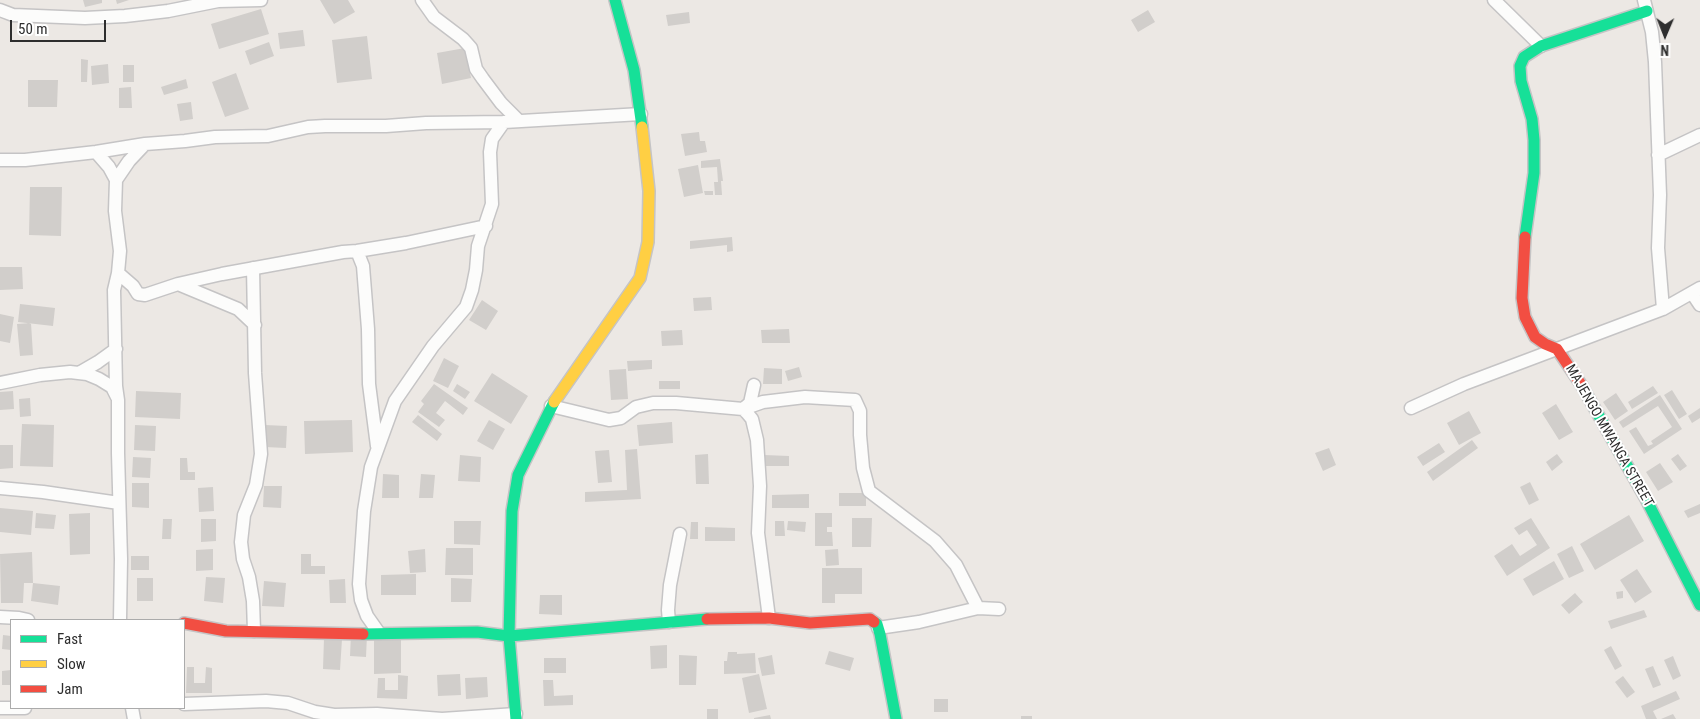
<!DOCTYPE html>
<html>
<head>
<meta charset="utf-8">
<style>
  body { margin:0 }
  #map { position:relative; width:1700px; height:719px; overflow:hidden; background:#ece8e4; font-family:"Roboto Condensed",sans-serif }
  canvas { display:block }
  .legend { position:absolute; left:10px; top:619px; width:175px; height:90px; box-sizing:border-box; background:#fff; border:1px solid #ababab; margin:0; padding:6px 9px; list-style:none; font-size:15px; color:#2e2e2e }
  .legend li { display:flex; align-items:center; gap:10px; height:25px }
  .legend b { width:25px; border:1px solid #ababab }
  .north { position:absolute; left:1640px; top:10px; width:50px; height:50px; -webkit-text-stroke:4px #fff; paint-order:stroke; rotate:181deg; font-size:14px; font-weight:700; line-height:20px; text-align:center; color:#2e2e2e }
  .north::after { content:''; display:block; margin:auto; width:18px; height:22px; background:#2e2e2e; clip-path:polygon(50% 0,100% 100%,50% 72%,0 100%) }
  .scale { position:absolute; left:10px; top:20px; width:96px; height:22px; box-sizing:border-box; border:2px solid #2e2e2e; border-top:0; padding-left:6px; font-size:15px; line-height:18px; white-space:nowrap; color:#2e2e2e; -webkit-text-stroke:4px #fff; paint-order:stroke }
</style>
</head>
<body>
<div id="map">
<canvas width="1700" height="719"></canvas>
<ul class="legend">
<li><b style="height:6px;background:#16e098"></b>Fast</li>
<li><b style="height:6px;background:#ffcf43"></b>Slow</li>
<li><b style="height:6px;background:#f24e42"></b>Jam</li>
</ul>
<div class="north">N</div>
<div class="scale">50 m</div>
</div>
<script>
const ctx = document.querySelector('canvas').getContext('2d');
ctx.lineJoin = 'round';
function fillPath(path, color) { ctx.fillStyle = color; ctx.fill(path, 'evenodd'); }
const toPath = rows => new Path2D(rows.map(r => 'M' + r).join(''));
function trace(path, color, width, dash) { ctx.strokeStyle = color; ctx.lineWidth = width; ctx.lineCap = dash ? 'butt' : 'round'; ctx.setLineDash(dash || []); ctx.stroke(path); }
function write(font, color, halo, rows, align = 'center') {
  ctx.font = font + ' "Roboto Condensed",sans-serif'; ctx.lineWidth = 4; ctx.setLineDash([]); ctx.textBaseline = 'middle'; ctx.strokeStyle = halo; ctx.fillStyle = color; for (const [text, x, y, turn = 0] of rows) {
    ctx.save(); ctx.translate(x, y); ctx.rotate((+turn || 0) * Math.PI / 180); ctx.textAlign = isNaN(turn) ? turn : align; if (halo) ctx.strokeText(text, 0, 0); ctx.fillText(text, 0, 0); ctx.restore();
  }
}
fillPath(toPath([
  [83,0,102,0,102,3,85,7],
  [116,0,129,0,117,4],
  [320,0,348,0,355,12,334,24],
  [261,9,269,34,219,49,211,24],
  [1148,10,1155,22,1138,32,1131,20],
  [689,12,690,23,668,26,666,15],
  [303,30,305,46,280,49,278,33],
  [367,36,372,79,337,83,332,40],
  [269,42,274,56,250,65,245,51],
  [465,48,471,78,442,84,437,53],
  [81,59,88,60,87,82,81,82],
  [108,64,109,83,92,85,91,66],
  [123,65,134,65,134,82,123,82],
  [236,73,249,109,225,117,212,82],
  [186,79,188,88,164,95,161,87],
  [28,80,58,80,57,107,28,107],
  [131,87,132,108,119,108,119,88],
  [191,102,193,119,180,121,177,104],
  [699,132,700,141,705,141,707,152,685,156,681,134],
  [720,159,723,181,721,181,722,195,715,195,714,182,718,182,717,167,701,168,701,161],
  [698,165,703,193,684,197,678,169],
  [30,187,62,187,61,236,29,235],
  [704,191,713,191,713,195,705,195],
  [732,237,733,251,727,252,727,245,690,249,690,241],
  [0,267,22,267,23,289,0,290],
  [711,297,712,310,694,311,693,298],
  [482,300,498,311,486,330,469,320],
  [20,304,55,308,53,326,18,322],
  [0,314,14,317,10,343,0,341],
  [31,323,33,355,20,356,17,324],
  [789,329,790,343,762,343,761,330],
  [682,330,683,345,662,346,661,331],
  [444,358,459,366,448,388,433,381],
  [652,360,652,369,628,371,627,361],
  [799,367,802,377,788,381,785,371],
  [764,368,782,369,782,384,763,384],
  [626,369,628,399,611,400,609,370],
  [492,373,528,396,511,424,474,401],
  [659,381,680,381,680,389,659,389],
  [434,384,468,408,463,415,445,401,436,413,445,420,439,427,418,412,424,404,421,401],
  [457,384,470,392,465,399,453,391],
  [1653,386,1658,393,1632,409,1628,402],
  [1672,390,1687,414,1679,419,1664,395],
  [13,391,14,409,0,410,0,392],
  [136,391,181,393,180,419,135,417],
  [1616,393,1628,411,1615,420,1603,402],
  [1660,395,1682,429,1644,454,1629,431,1636,427,1648,446,1653,444,1651,441,1672,427,1658,406,1623,428,1619,422],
  [30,398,31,416,20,417,19,399],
  [1556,404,1573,432,1559,440,1542,413],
  [1700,408,1700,418,1692,423,1688,416],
  [1469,411,1481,433,1459,445,1447,423],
  [418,415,442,434,437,441,412,422],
  [352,420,353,452,305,454,304,421],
  [489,420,505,429,493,450,477,441],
  [672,422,673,443,639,446,637,425],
  [22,424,54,425,53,467,20,466],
  [135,425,156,426,155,451,134,450],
  [265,425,287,426,286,448,265,447],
  [1472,440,1478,448,1433,481,1427,472],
  [1439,443,1445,452,1423,466,1417,457],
  [0,445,13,445,13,468,0,469],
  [1329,448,1336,465,1323,471,1315,453],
  [637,449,641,499,585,502,585,492,627,490,625,450],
  [609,450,612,482,598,483,595,451],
  [708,454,709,484,696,484,695,455],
  [1557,454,1563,462,1552,471,1546,462],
  [1678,454,1687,466,1680,471,1671,459],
  [460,455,481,457,480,482,458,481],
  [764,455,789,456,789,466,764,466],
  [133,457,151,458,150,478,132,477],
  [180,458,187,458,188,472,195,472,195,480,180,480],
  [1660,463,1673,482,1658,491,1646,472],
  [383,474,399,475,399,498,382,498],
  [421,474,435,475,433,498,419,498],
  [1530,482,1539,500,1529,505,1520,487],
  [132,483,149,483,149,508,132,507],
  [264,486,282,486,281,508,263,507],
  [213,487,214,511,199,512,198,488],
  [839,493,866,493,866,506,839,506],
  [809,494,809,508,772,508,772,495],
  [1700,504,1700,513,1688,518,1684,511],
  [0,508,33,511,31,535,0,532],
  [36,513,56,515,54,529,35,528],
  [90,513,90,554,70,555,69,514],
  [815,513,832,513,832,527,827,527,827,532,832,532,833,546,815,546],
  [1629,515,1644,541,1595,570,1580,544],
  [852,518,872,518,871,547,852,547],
  [1531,518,1550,548,1507,576,1494,556,1512,544,1520,556,1537,545,1527,530,1519,535,1514,528],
  [163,519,172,519,171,539,162,539],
  [201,519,216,519,216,541,201,542],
  [454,521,481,521,480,545,454,544],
  [775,521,784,521,785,536,775,536],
  [788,521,806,522,805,532,787,530],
  [691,522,698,522,698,539,690,539],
  [705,527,735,528,735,541,705,541],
  [1572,546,1584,571,1569,578,1557,554],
  [446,548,473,548,473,575,445,575],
  [213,549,213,570,196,571,196,550],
  [425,549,426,572,410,573,408,551],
  [838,549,839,565,826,566,825,550],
  [32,552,33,583,24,583,23,603,1,603,0,554],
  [301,554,311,554,311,566,325,566,325,574,301,574],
  [131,556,149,556,149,570,131,570],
  [1554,561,1564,579,1533,596,1523,579],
  [822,568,862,568,862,594,835,594,835,603,822,603],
  [1637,569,1652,592,1635,603,1620,580],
  [416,574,416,595,381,595,381,575],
  [206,577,225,578,223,603,204,601],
  [137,578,153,578,153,601,137,601],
  [451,578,472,579,471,602,451,602],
  [345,579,346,603,330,603,329,580],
  [264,581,286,583,284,607,262,606],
  [33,583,60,586,58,605,31,601],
  [1623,591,1623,598,1617,599,1616,592],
  [1575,593,1583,602,1569,614,1561,605],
  [540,595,562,595,562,615,539,614],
  [1644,610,1647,617,1611,629,1608,621],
  [351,634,367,635,366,657,350,656],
  [3,635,11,636,11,650,2,649],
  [324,638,342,639,340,670,323,669],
  [374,639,401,639,401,673,374,674],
  [667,645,667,668,651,669,650,646],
  [1611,646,1622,666,1615,670,1604,650],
  [829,651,854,658,850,671,825,664],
  [728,652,737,652,737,654,755,653,756,673,724,674,724,661,727,661],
  [679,655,697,656,696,685,679,685],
  [772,655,775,674,762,676,758,658],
  [1673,656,1681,676,1673,680,1664,660],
  [544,658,566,658,566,673,544,673],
  [1653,666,1661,685,1653,688,1645,669],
  [187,667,194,667,194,683,205,683,206,667,212,668,212,693,186,693],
  [11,670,11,685,2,685,2,671],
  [460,674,461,695,438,696,437,675],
  [759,674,767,709,749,713,742,678],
  [398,675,408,676,407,699,377,698,378,678,385,678,385,690,398,690],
  [1623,676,1635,692,1627,698,1615,682],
  [487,677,488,697,466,699,465,678],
  [543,680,553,680,554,696,573,695,573,705,544,706],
  [1676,691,1680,699,1653,711,1657,719,1646,719,1641,706],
  [934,699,948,699,948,712,934,712],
  [707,709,718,709,718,719,707,719],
  [1673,714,1676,719,1661,719],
  [770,715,771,719,754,719,754,718],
  [1021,716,1032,716,1032,719,1021,719]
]), '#d1cecb');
const street = toPath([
  [422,0,434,17,463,39,471,48,476,69,483,79,501,103,519,121],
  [1494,0,1541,46],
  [1644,0,1652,32,1655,62,1660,195,1658,248,1663,309],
  [0,10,13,15,85,18,125,16,168,11,218,1,261,0],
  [96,152,109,167,116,180,115,211,120,251,118,273,114,290,116,386,118,400,118,453,121,559,120,620],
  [1658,155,1700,135],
  [0,160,25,160,96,152,145,144,185,141,215,137,268,136,308,127,325,126,386,126,426,123,504,122,641,114],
  [116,180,129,161,145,144],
  [357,251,363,266,368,329,369,384,377,446],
  [253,268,255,373,261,454,256,485,244,515,241,542,243,559,249,577,253,601,254,631],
  [118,273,133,286,138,294,145,295,178,284,222,274,343,252,357,251,406,243,486,226],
  [178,284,238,309,255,325],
  [1692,293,1700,305],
  [79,373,98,362,116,349],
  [0,383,40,375,70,372,87,374,99,379,112,387,117,397],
  [551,406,609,420,621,418,636,407,653,403,676,403,743,409,747,413,752,419,757,440,760,486,758,533,769,618],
  [1411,408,1464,384,1663,309,1700,288],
  [743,409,763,402,805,397,855,400,860,411,860,435,863,468,869,491,935,541,956,565,978,608],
  [743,409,750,403,754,385],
  [0,488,43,492,119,503],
  [0,617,19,618,28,620],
  [669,622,668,610,670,585,680,534],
  [878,628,919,622,978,608,999,609],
  [379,633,367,616,361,600,359,584,364,511,371,467,395,401,433,346,466,307,472,290,476,270,478,246,492,204,490,152,492,139,504,122],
  [184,704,266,701,288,703,315,712,334,715,377,714,442,719,516,714],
  [0,708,25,708],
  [132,708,134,719]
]);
const fast = toPath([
  [615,0,634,70,642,127],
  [1525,237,1534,173,1534,140,1532,119,1521,81,1520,66,1524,57,1541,46,1647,11],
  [1582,386,1646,499,1700,605],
  [874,622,877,624,880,634,896,719],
  [363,634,477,632,509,636,707,619],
  [516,719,509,636,512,511,518,475,554,402]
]);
const slow = toPath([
  [554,402,640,278,648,242,649,191,642,127]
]);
const jam = toPath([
  [1525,237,1522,298,1525,317,1535,337,1545,344,1557,349,1582,386],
  [707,619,769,618,810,623,870,619,874,622],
  [184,623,226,631,363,634]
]);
trace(street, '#c5c4c5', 15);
trace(fast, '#c5c4c5', 14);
trace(slow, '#c5c4c5', 14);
trace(jam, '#c5c4c5', 14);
trace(street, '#fcfcfb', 12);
trace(fast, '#16e098', 11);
trace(slow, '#ffcf43', 11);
trace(jam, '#f24e42', 11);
write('14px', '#2e2e2e', '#fff', [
  ["MAJENGO MWANGA STREET",1609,436,60]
]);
</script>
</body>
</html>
